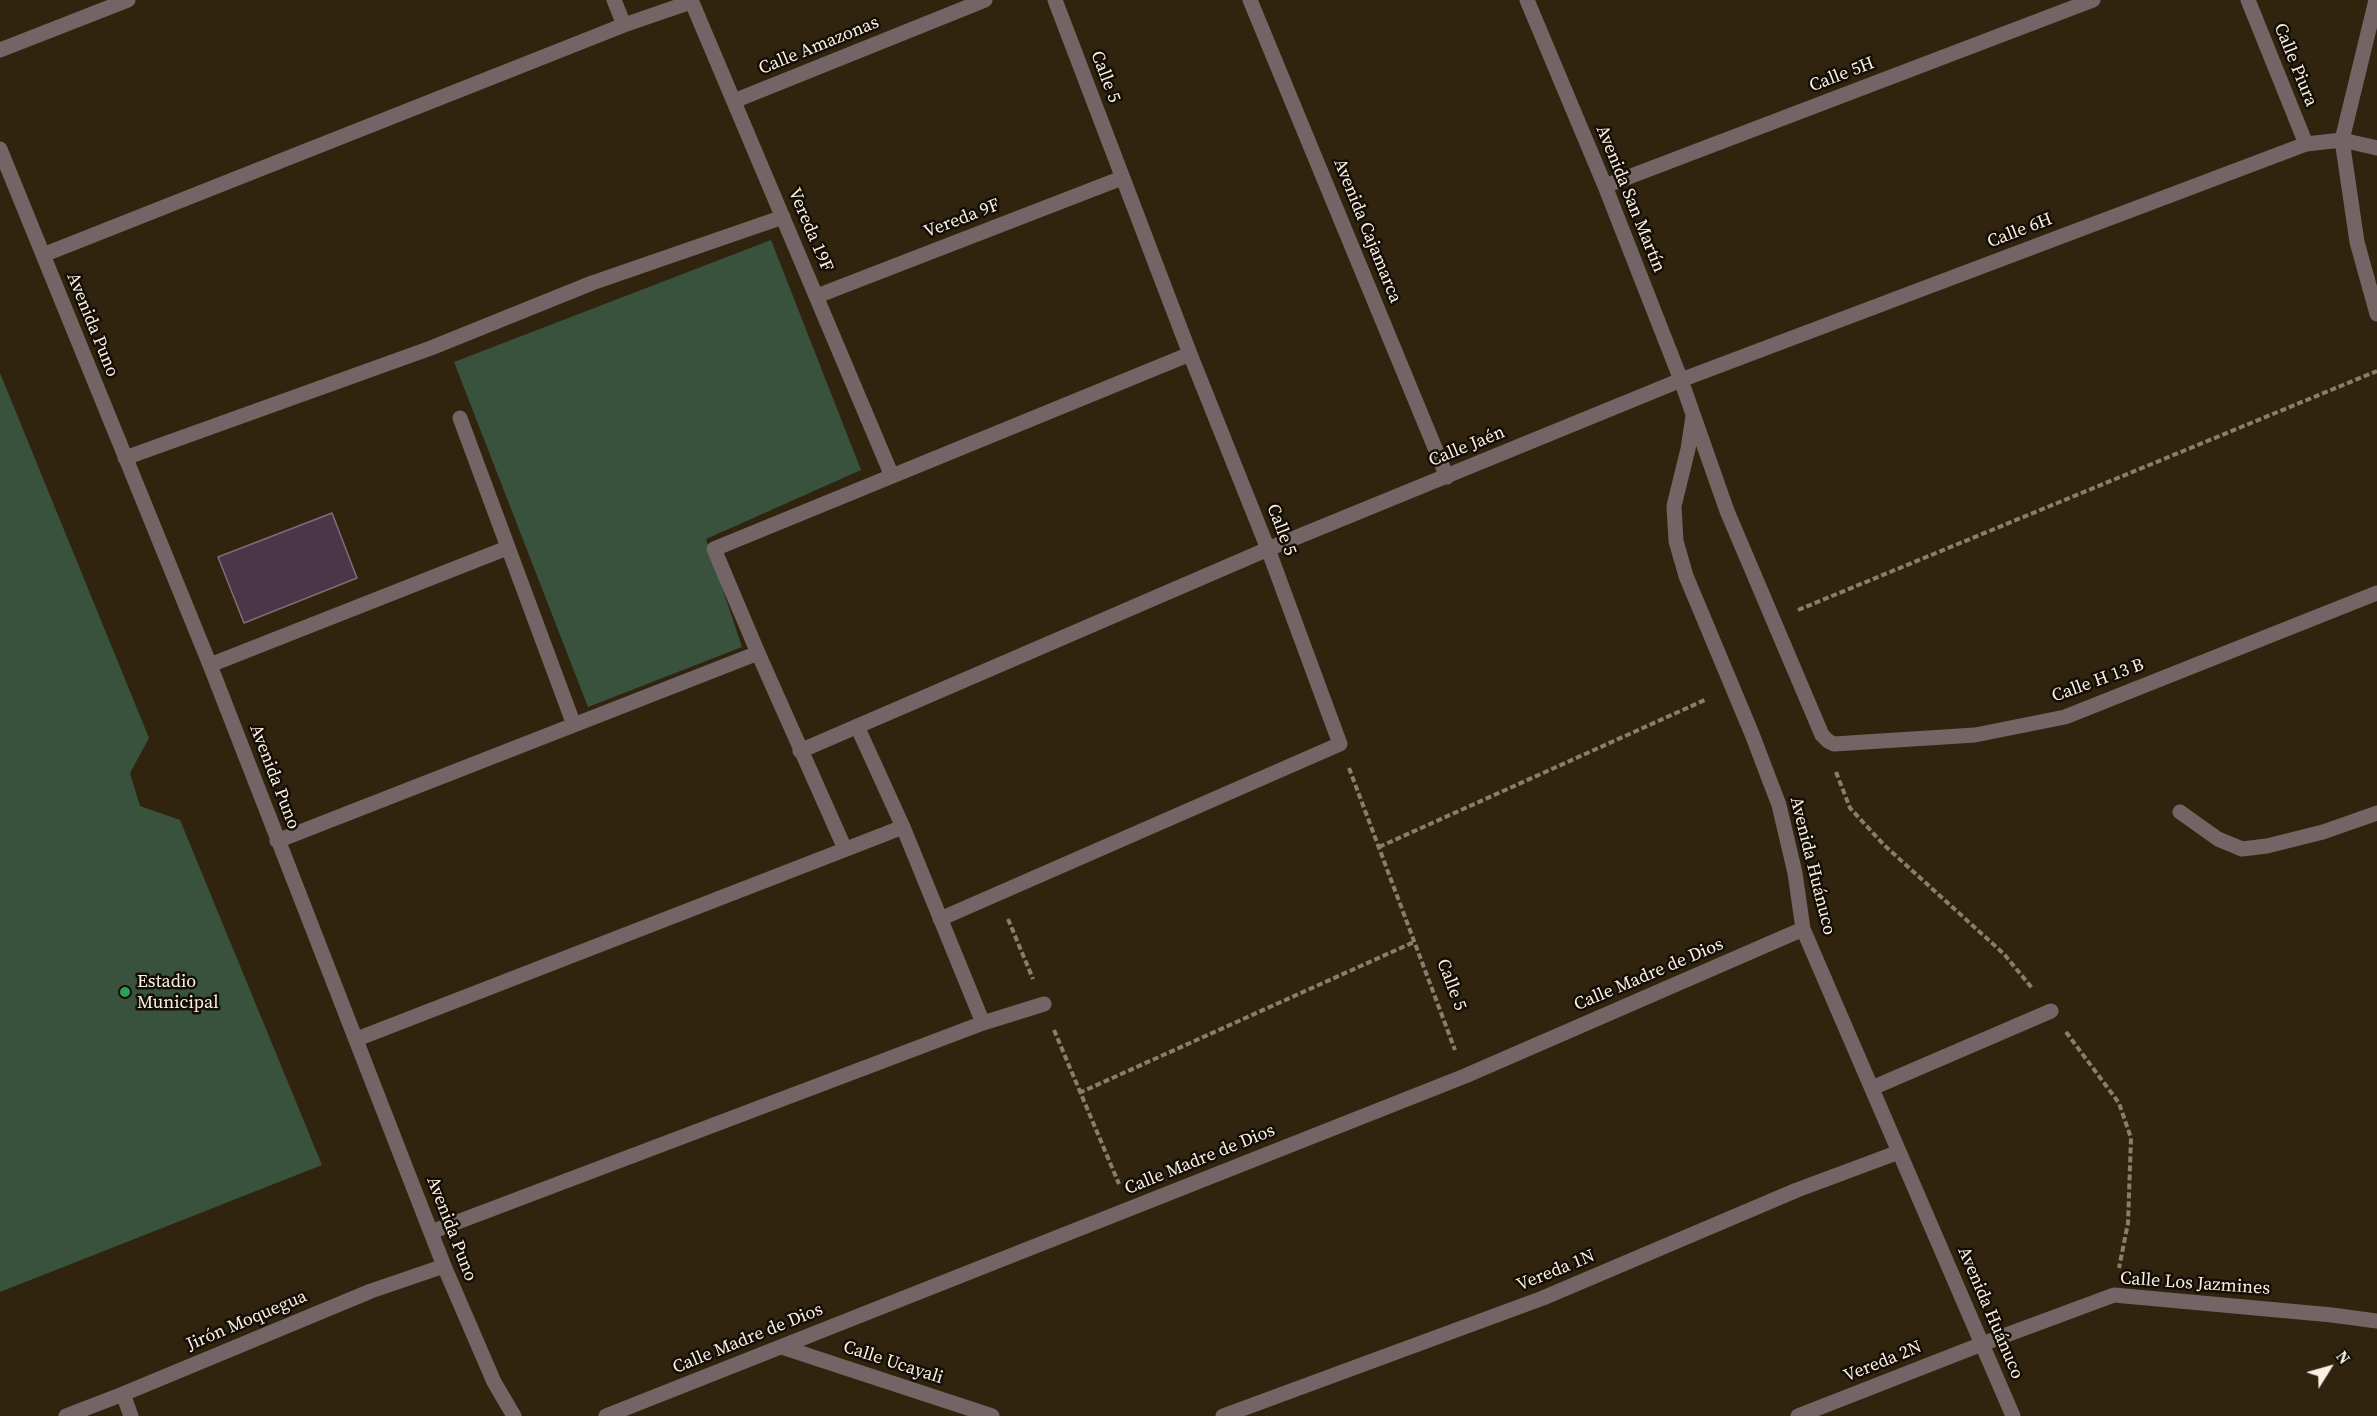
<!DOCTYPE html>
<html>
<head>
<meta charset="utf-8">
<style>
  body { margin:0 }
  #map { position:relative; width:2377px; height:1416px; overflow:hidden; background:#31240f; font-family:"Source Serif 4",serif }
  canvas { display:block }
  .north { position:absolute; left:2299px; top:1338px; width:60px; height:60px; -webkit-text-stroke:4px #140e06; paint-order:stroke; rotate:53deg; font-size:16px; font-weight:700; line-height:24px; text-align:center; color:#faf1e4 }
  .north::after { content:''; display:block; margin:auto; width:21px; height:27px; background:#faf1e4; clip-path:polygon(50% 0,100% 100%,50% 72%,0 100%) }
</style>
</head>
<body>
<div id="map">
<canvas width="2377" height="1416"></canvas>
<div class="north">N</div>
</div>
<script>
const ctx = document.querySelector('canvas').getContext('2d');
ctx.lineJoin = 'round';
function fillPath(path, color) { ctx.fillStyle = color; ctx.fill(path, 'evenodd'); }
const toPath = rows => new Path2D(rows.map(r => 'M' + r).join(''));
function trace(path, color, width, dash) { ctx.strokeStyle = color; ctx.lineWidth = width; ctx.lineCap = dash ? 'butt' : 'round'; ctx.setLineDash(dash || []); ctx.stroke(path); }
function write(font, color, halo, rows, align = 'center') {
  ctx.font = font + ' "Source Serif 4",serif'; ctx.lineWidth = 5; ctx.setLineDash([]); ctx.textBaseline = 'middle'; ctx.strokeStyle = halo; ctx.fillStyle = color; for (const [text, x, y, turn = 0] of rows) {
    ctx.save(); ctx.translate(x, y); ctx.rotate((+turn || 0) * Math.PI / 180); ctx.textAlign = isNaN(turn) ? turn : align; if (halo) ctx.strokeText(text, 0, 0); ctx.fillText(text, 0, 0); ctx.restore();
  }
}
fillPath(toPath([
  [771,240,861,470,706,539,742,647,588,707,454,362],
  [0,373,149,738,130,773,140,806,180,820,322,1165,0,1292]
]), '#38523d');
const building = toPath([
  [332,513,357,578,244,623,218,557,332,513]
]);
fillPath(building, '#4b3647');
trace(building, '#816a7c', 1.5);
trace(toPath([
  [1798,610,2377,371],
  [1349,768,1455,1050],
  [1836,772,1850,808,1884,845,2004,954,2032,988],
  [1379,847,1707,699],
  [1008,919,1033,979],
  [1054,1030,1119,1184],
  [2066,1032,2119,1103,2131,1138,2128,1223,2119,1268],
  [1079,1093,1414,942]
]), '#897e6d', 4, [6, 3]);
trace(toPath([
  [614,0,624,25],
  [691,0,892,476],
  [1250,0,1447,477],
  [1527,0,1605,186,1681,380,1727,511,1822,735,1828,741,1834,744,1975,735,2065,717,2377,593],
  [2248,0,2306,144],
  [2376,0,2342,140,2357,242,2377,314],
  [0,50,128,0],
  [734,101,985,0],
  [0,149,210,665,444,1266,494,1382,514,1416],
  [1605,186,2093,0],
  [43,255,624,25,691,2],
  [817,296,1122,178],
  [1693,416,1688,449,1674,506,1676,541,1686,576,1752,734,1779,805,1795,873,1803,929,2013,1416],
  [460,418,574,725],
  [125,458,431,348,592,283,783,217],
  [210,665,507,548],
  [857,726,903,827,983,1023],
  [800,751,1268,549,1681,380,2306,144,2342,140,2377,148],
  [2180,812,2218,839,2242,849,2267,846,2323,832,2377,813],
  [277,841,758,653],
  [845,849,758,653,714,549,1190,354],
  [940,919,1340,744,1268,549,1190,354,1055,0],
  [357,1039,903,827],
  [1872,1088,2051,1011],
  [431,1232,983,1023,1044,1004],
  [782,1347,992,1416],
  [123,1394,131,1416],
  [66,1416,123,1394,371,1291,444,1266],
  [606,1416,1465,1076,1803,929],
  [1223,1416,1543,1298,1797,1190,1899,1152],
  [1798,1416,1982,1344,2114,1295,2332,1315,2377,1321]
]), '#736565', 15);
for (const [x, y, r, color] of [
  [125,992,6,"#2e9e5b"]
]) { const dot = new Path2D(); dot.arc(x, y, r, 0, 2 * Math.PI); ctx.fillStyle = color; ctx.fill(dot); trace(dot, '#140e06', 2); }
write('18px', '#faf1e4', '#140e06', [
  ["Calle Amazonas",819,46,-22],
  ["Calle Piura",2295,65,68],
  ["Calle 5H",1842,75,-21],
  ["Calle 5",1105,77,69],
  ["Avenida San Martín",1630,199,68],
  ["Vereda 9F",962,219,-21],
  ["Vereda 19F",810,230,67],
  ["Avenida Cajamarca",1367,231,68],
  ["Calle 6H",2020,231,-21],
  ["Avenida Puno",92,325,68],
  ["Calle Jaén",1467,447,-22],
  ["Calle 5",1281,530,69],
  ["Calle H 13 B",2098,681,-20],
  ["Avenida Puno",274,777,69],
  ["Avenida Huánuco",1812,866,76],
  ["Calle Madre de Dios",1649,975,-23],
  ["Calle 5",1451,985,69],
  ["Calle Madre de Dios",1200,1160,-22],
  ["Avenida Puno",451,1229,69],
  ["Vereda 1N",1556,1271,-22],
  ["Calle Los Jazmines",2195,1284,4],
  ["Avenida Huánuco",1990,1313,67],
  ["Jirón Moquegua",247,1321,-23],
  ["Calle Madre de Dios",748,1339,-22],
  ["Vereda 2N",1883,1362,-22],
  ["Calle Ucayali",893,1363,18]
]);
write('18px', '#faf1e4', '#140e06', [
  ["Estadio",137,982],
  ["Municipal",137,1003]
], 'left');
</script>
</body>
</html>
